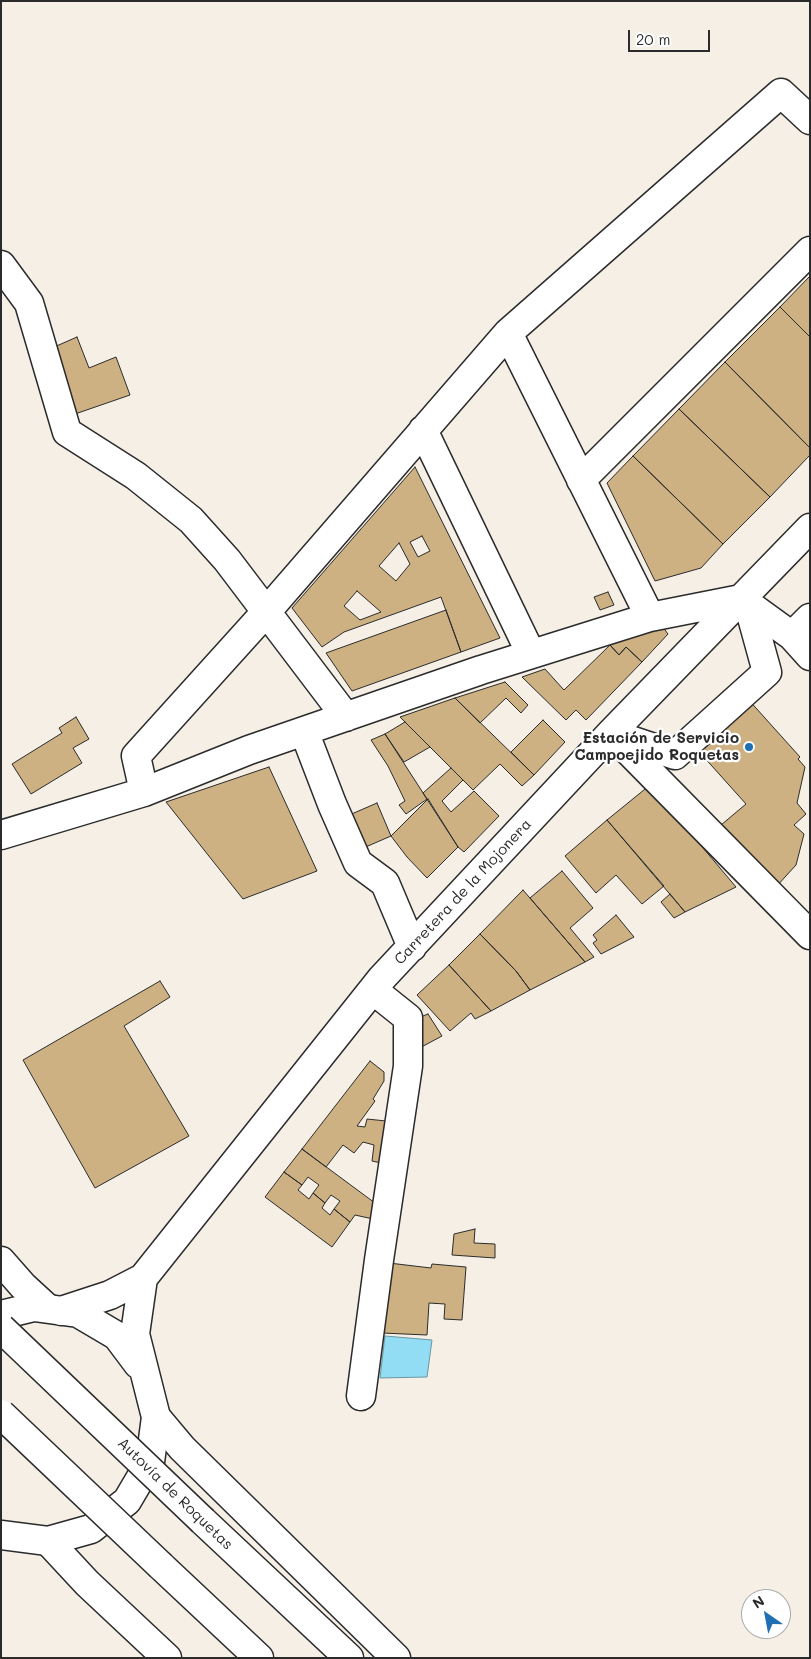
<!DOCTYPE html>
<html>
<head>
<meta charset="utf-8">
<style>
  body { margin:0 }
  #map { position:relative; width:811px; height:1659px; overflow:hidden; background:#f5efe6; font-family:Mali,sans-serif }
  canvas { display:block }
  .frame { position:absolute; inset:0; border:2px solid #2b2b2b; pointer-events:none }
  .north { position:absolute; left:741px; top:1589px; width:50px; height:50px; box-sizing:border-box; background:#fff; border:1px solid #aaa; border-radius:50%; rotate:327deg; font-size:14px; font-weight:700; line-height:20px; text-align:center; color:#2b2b2b }
  .north::after { content:''; display:block; margin:auto; width:18px; height:22px; background:#1f6fb2; clip-path:polygon(50% 0,100% 100%,50% 72%,0 100%) }
  .scale { position:absolute; left:628px; top:30px; width:82px; height:22px; box-sizing:border-box; border:2px solid #2b2b2b; border-top:0; padding-left:6px; font-size:15px; line-height:18px; white-space:nowrap; color:#2b2b2b; -webkit-text-stroke:4px #fff; paint-order:stroke }
</style>
</head>
<body>
<div id="map">
<canvas width="811" height="1659"></canvas>
<div class="frame"></div>
<div class="north">N</div>
<div class="scale">20 m</div>
</div>
<script>
const ctx = document.querySelector('canvas').getContext('2d');
ctx.lineJoin = 'round';
function fillPath(path, color) { ctx.fillStyle = color; ctx.fill(path, 'evenodd'); }
const toPath = rows => new Path2D(rows.map(r => 'M' + r).join(''));
function trace(path, color, width, dash) { ctx.strokeStyle = color; ctx.lineWidth = width; ctx.lineCap = dash ? 'butt' : 'round'; ctx.setLineDash(dash || []); ctx.stroke(path); }
function write(font, color, halo, rows, align = 'center') {
  ctx.font = font + ' Mali,sans-serif'; ctx.lineWidth = 4.5; ctx.setLineDash([]); ctx.textBaseline = 'middle'; ctx.strokeStyle = halo; ctx.fillStyle = color; for (const [text, x, y, turn = 0] of rows) {
    ctx.save(); ctx.translate(x, y); ctx.rotate((+turn || 0) * Math.PI / 180); ctx.textAlign = isNaN(turn) ? turn : align; if (halo) ctx.strokeText(text, 0, 0); ctx.fillText(text, 0, 0); ctx.restore();
  }
}
const water = toPath([
  [385,1336,432,1340,427,1377,380,1378,385,1336]
]);
fillPath(water, '#93ddf4');
trace(water, '#6996a4', 1);
const building = toPath([
  [810,276,810,337,780,307,810,276],
  [780,307,810,337,810,448,725,362,780,307],
  [77,337,89,368,116,357,130,395,75,414,52,348,77,337],
  [725,362,810,448,810,455,770,497,679,409,725,362],
  [679,409,770,497,723,544,633,456,679,409],
  [633,456,723,544,701,568,655,581,607,483,633,456],
  [415,467,500,638,461,652,441,597,344,632,322,647,292,608,415,467],
  [422,536,430,551,418,557,410,542,422,536],
  [399,543,410,564,396,581,379,566,399,543],
  [357,591,381,612,360,620,344,606,357,591],
  [608,592,614,605,600,610,594,597,608,592],
  [446,610,461,652,352,691,326,653,446,610],
  [662,626,668,634,642,662,626,647,619,655,610,645,662,626],
  [610,645,619,655,626,647,642,662,586,720,576,710,566,720,522,677,545,669,564,690,610,645],
  [505,682,528,705,521,713,506,698,480,723,455,698,505,682],
  [455,698,534,775,522,786,500,764,473,790,400,717,455,698],
  [747,698,800,757,798,759,805,767,797,803,806,814,794,825,804,834,796,865,775,888,721,825,746,804,694,746,747,698],
  [76,717,89,739,73,748,82,763,31,794,12,764,62,733,59,728,76,717],
  [543,720,565,742,534,775,511,752,543,720],
  [405,722,430,747,404,762,385,734,405,722],
  [385,734,427,799,406,814,399,805,405,801,388,766,371,740,385,734],
  [269,767,317,871,243,899,166,802,269,767],
  [451,768,463,780,442,801,451,812,474,791,499,816,464,852,458,847,423,793,451,768],
  [650,785,736,887,685,912,607,820,650,785],
  [428,799,458,847,427,878,407,857,391,836,428,799],
  [377,803,391,836,361,849,347,816,377,803],
  [607,820,664,886,642,904,616,875,596,893,565,856,607,820],
  [562,871,593,908,570,928,594,957,585,962,530,898,562,871],
  [523,890,585,962,530,990,516,971,480,934,523,890],
  [670,894,685,912,674,918,661,902,670,894],
  [616,915,634,937,601,954,593,943,597,940,593,935,616,915],
  [480,934,516,971,530,990,491,1011,449,965,480,934],
  [449,965,491,1011,475,1019,471,1013,450,1031,417,995,449,965],
  [160,981,170,997,124,1026,189,1136,95,1188,23,1060,160,981],
  [428,1014,442,1036,414,1051,418,1018,428,1014],
  [370,1061,384,1072,384,1081,373,1099,375,1101,357,1126,365,1127,367,1119,386,1121,381,1163,372,1161,374,1145,363,1142,354,1153,343,1145,326,1167,302,1149,370,1061],
  [302,1149,375,1203,373,1219,355,1215,350,1222,334,1209,340,1201,331,1195,325,1203,313,1193,319,1185,308,1177,302,1185,284,1172,302,1149],
  [284,1172,302,1185,298,1190,309,1199,313,1193,325,1203,322,1208,330,1215,334,1209,350,1222,332,1247,265,1197,284,1172],
  [475,1229,474,1243,495,1244,495,1258,452,1255,454,1234,475,1229],
  [389,1263,431,1268,432,1264,466,1267,462,1320,444,1319,445,1304,429,1303,427,1335,382,1333,389,1263]
]);
fillPath(building, '#cdb182');
trace(building, '#2b2b2b', 1);
const minor = toPath([
  [1,265,29,303,67,432,136,476,191,520,227,560,346,717],
  [508,333,650,617],
  [423,430,531,654],
  [581,480,810,251],
  [792,636,810,618],
  [304,731,332,804,358,863,385,883,412,947],
  [611,733,810,935],
  [615,735,675,755,767,672,748,603],
  [144,792,136,756,267,611,508,333,781,93,810,120],
  [1,835,144,792,249,750,481,670,650,617,741,599,792,636,810,656],
  [61,1311,110,1295,143,1278,382,978,611,733,810,528],
  [1,1315,34,1307,78,1313,117,1336,138,1364],
  [361,1396,379,1260,408,1066,408,1018,373,990],
  [1,1535,48,1541,91,1529,127,1501,150,1462,156,1417,135,1334,143,1278]
]);
const highway = toPath([
  [1,1261,23,1286,47,1308],
  [156,1417,182,1448,396,1658],
  [203,1521,349,1658],
  [48,1541,87,1583,167,1658],
  [161,1566,259,1658]
]);
trace(minor, '#2b2b2b', 31);
trace(highway, '#2b2b2b', 31);
trace(minor, '#fff', 28);
trace(highway, '#fff', 28);
const highwayBridge = toPath([
  [1,1328,203,1521],
  [1,1414,161,1566]
]);
trace(highwayBridge, '#2b2b2b', 31, []);
trace(highwayBridge, '#fff', 28);
for (const [x, y, r, color] of [
  [749,747,5,"#1f6fb2"]
]) { const dot = new Path2D(); dot.arc(x, y, r, 0, 2 * Math.PI); ctx.fillStyle = color; ctx.fill(dot); trace(dot, '#fff', 2); }
write('bold 15px', '#2b2b2b', '#fff', [
  ["Estación de Servicio",739,738],
  ["Campoejido Roquetas",739,755]
], 'right');
write('15px', '#2b2b2b', '#fff', [
  ["Carretera de la Mojonera",463,892,-47],
  ["Autovía de Roquetas",175,1494,44]
]);
</script>
</body>
</html>
